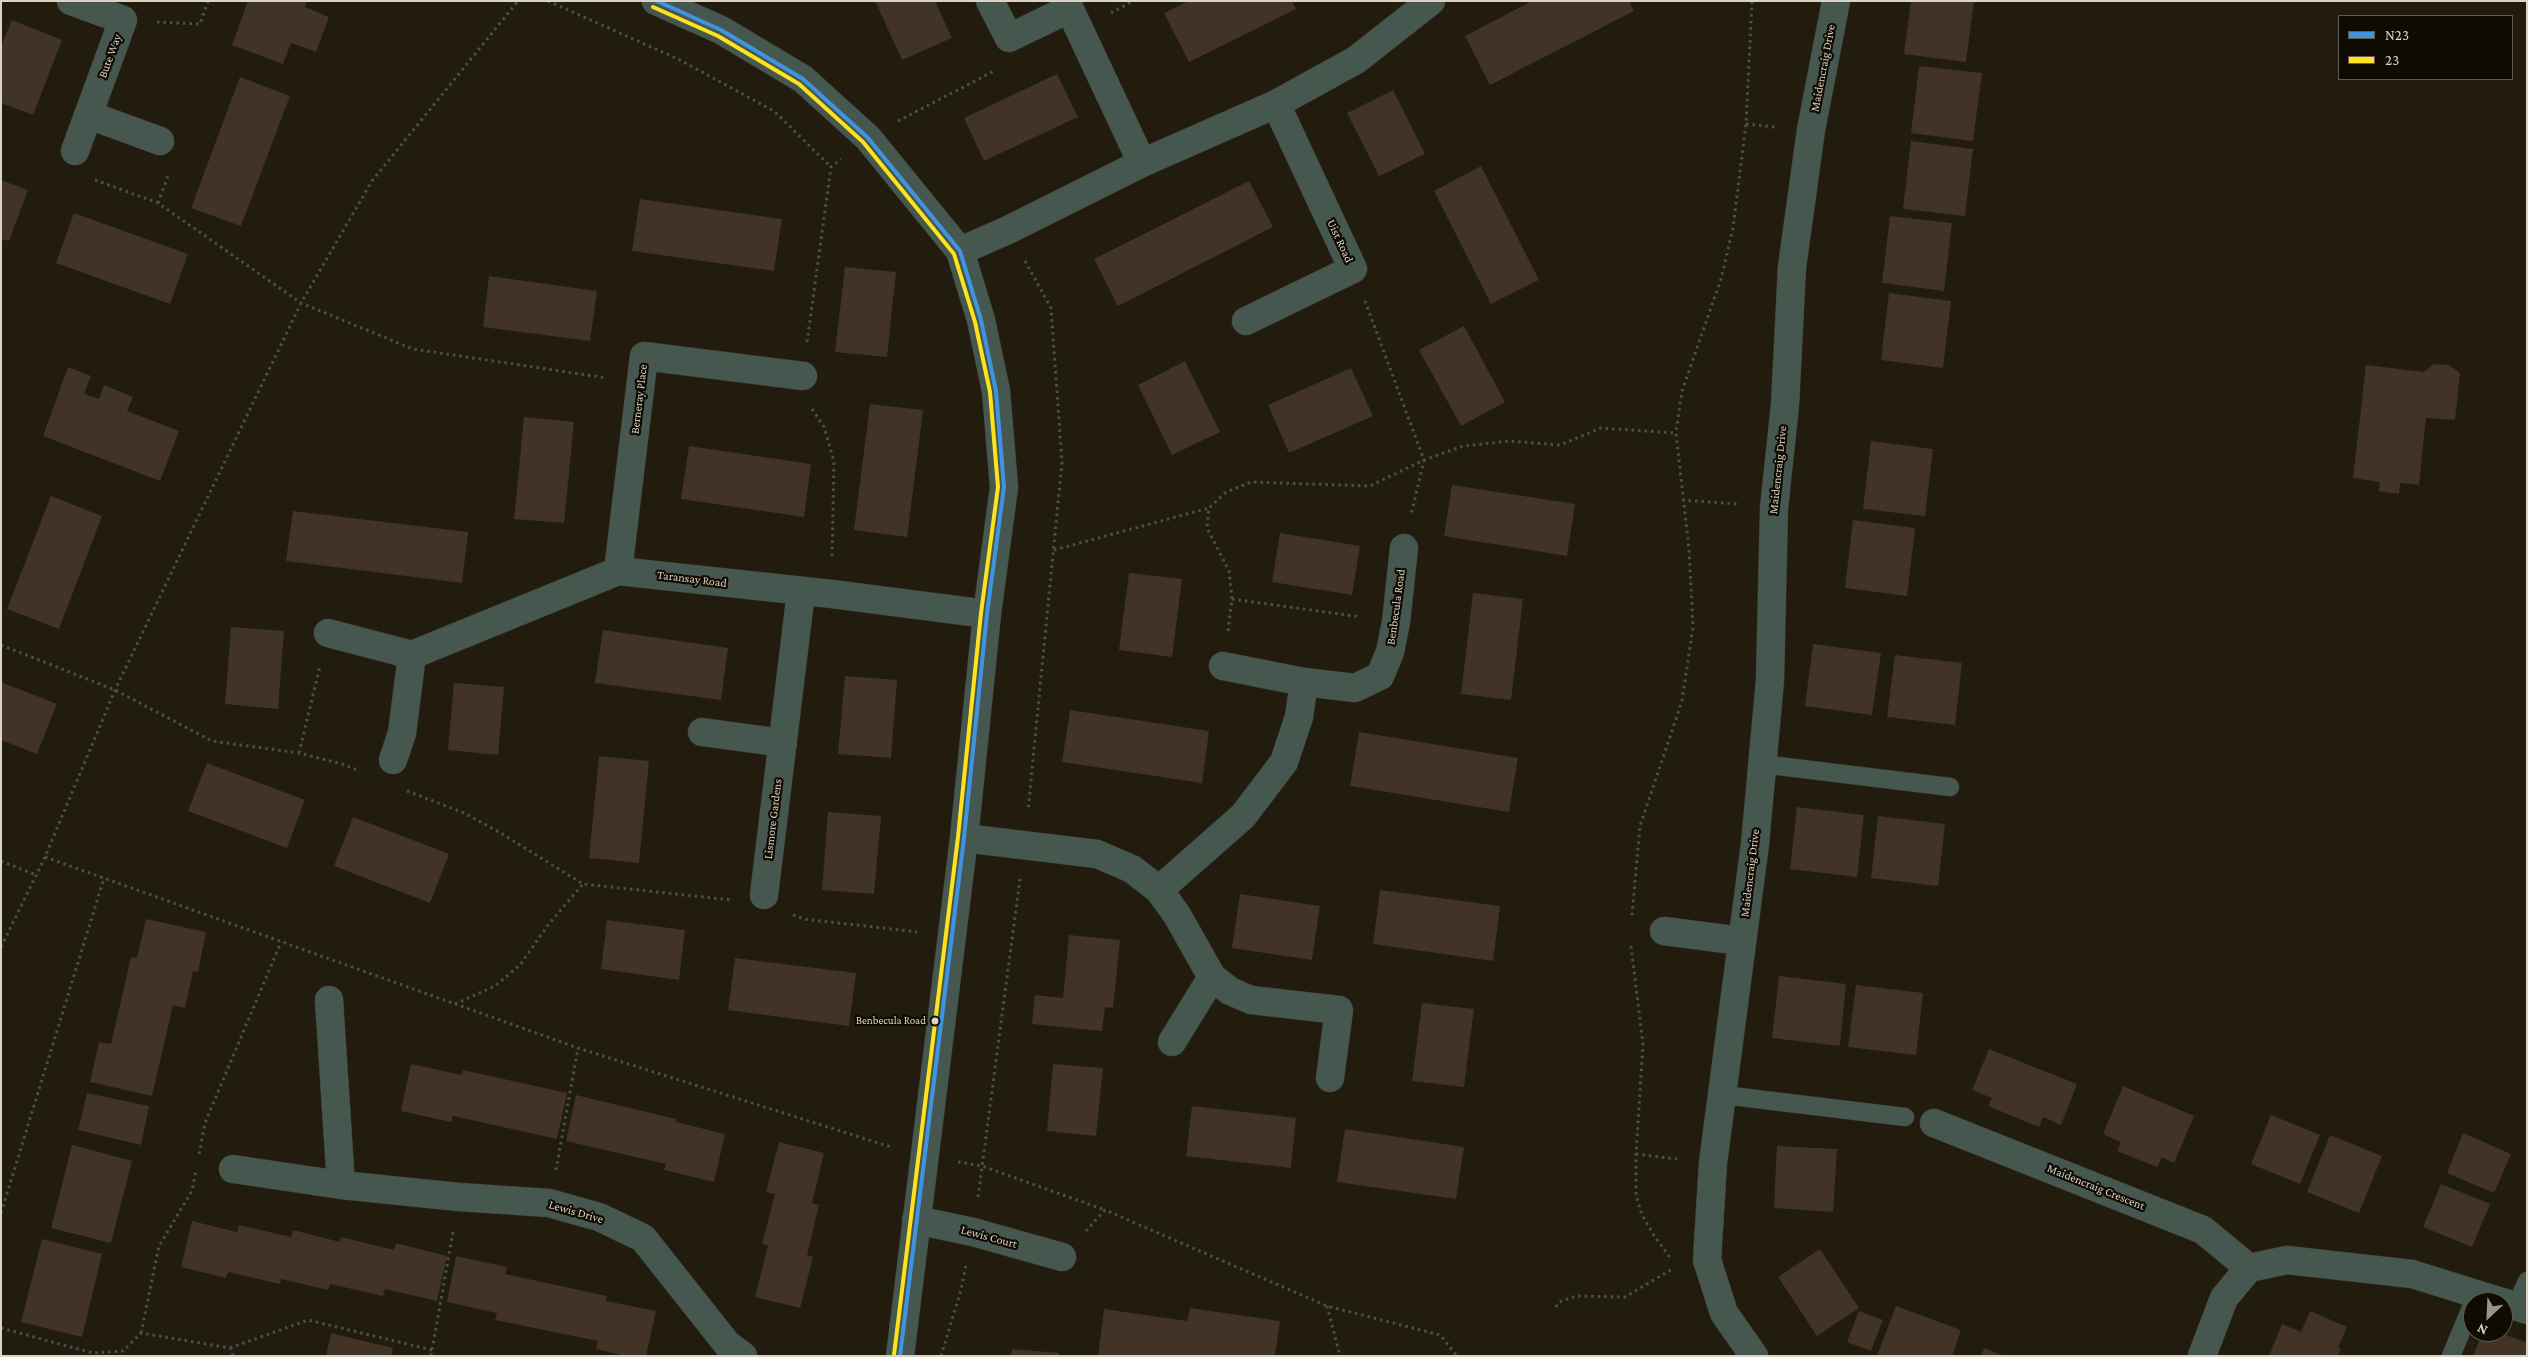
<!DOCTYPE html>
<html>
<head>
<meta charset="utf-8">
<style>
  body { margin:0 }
  #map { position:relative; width:2528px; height:1357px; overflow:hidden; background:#221c0e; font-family:"Crimson Pro",serif }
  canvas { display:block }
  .frame { position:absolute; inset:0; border:2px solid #dbd4c5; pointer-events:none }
  .legend { position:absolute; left:2338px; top:15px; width:175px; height:65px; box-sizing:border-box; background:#0f0a02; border:1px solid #615b50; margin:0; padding:6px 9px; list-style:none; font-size:15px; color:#dbd4c5 }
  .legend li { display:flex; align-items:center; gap:10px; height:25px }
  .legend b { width:25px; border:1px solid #615b50 }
  .north { position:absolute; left:2463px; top:1292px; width:50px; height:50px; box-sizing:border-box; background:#0f0a02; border:1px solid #615b50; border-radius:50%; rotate:205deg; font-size:14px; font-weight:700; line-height:20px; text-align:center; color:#dbd4c5 }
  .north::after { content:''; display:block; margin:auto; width:18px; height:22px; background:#9a9485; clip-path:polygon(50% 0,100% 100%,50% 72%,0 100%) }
</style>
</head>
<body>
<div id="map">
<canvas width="2528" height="1357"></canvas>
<div class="frame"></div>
<ul class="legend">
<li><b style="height:6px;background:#4094de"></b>N23</li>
<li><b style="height:6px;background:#fde21c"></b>23</li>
</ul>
<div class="north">N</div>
</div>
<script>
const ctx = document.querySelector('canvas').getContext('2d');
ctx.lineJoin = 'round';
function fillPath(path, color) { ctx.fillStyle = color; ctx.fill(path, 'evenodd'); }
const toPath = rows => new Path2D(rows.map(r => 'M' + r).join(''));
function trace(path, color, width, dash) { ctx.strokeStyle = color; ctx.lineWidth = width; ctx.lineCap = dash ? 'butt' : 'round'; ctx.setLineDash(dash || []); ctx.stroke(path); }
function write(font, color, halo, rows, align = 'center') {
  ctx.font = font + ' "Crimson Pro",serif'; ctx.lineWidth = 4.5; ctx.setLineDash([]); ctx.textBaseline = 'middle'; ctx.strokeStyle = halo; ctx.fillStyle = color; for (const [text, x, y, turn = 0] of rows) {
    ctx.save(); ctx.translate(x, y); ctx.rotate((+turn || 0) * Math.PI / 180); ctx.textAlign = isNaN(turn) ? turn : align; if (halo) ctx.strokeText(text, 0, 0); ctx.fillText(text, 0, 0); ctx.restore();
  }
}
fillPath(toPath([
  [248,1,307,1,305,7,329,17,316,52,291,43,283,64,232,45],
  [875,1,935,1,952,38,902,60],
  [1189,1,1292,1,1296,9,1189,62,1164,13],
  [1532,1,1629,1,1634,11,1490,85,1465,36],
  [1911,1,1974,1,1966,62,1904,54],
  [12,20,62,40,33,115,1,103,1,46],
  [1919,66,1982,73,1973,141,1911,133],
  [1057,74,1078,117,984,161,964,118],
  [240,77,290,96,241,226,191,208],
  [1393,90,1425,154,1379,176,1347,113],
  [1911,141,1973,149,1965,216,1903,209],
  [1481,166,1539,280,1491,304,1434,191],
  [1,180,28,190,9,241,1,239],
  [1249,181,1273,227,1118,306,1094,259],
  [640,199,782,219,774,271,632,251],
  [74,213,188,254,170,304,56,263],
  [1890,216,1952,223,1944,291,1882,283],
  [845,267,896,272,887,357,835,352],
  [489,276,597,291,590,341,483,327],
  [1889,293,1951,301,1943,368,1881,360],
  [1464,326,1505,402,1461,426,1419,350],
  [1185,361,1220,432,1172,455,1138,385],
  [2434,364,2449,365,2460,373,2455,420,2426,418,2419,485,2400,483,2399,494,2379,491,2380,482,2353,478,2366,365,2424,372],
  [68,367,91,376,84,394,99,399,104,385,133,397,127,411,179,431,160,481,43,436],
  [1351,368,1373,416,1289,453,1268,405],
  [870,404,923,410,907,537,854,530],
  [524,417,574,422,564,523,514,519],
  [1871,441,1933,449,1925,516,1863,509],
  [689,446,811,464,804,517,681,499],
  [1452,485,1575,504,1567,556,1444,536],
  [51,496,102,516,59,629,7,609],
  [293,511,468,532,462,583,286,561],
  [1853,520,1915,528,1907,596,1845,588],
  [1280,533,1360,546,1352,595,1272,582],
  [1129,573,1182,579,1172,657,1119,650],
  [1473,593,1523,599,1511,700,1461,694],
  [231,627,284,631,278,709,225,704],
  [603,630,728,648,721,700,595,683],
  [1813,644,1881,653,1872,715,1805,706],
  [1895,655,1962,663,1955,725,1887,717],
  [845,676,897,680,891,758,838,754],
  [1,682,57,704,37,754,1,740],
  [454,683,504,687,498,755,448,750],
  [1070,710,1209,731,1202,783,1062,762],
  [1359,732,1518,758,1509,812,1350,786],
  [599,756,649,761,639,863,589,858],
  [207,763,305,800,287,848,188,811],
  [1797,807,1864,815,1857,877,1790,869],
  [828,812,881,816,874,894,822,890],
  [1878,816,1945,824,1938,886,1871,878],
  [353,817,449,854,430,903,334,866],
  [1380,890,1500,906,1493,961,1373,944],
  [1240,894,1320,906,1312,960,1232,948],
  [146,919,206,932,198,972,193,971,185,1008,173,1005,152,1096,90,1082,99,1042,111,1044,131,957,137,958],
  [607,920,685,930,679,980,601,969],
  [1069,935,1120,940,1113,1008,1105,1007,1102,1031,1032,1024,1035,995,1063,998],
  [735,958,856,973,849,1026,728,1010],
  [1779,976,1846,984,1840,1046,1772,1038],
  [1856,985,1923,993,1916,1055,1848,1047],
  [1422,1003,1474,1009,1464,1087,1412,1081],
  [1989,1049,2077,1084,2061,1125,2043,1117,2039,1127,1988,1106,1992,1098,1972,1090],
  [411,1064,462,1075,463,1070,567,1093,557,1139,453,1116,451,1122,401,1111],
  [1053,1064,1103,1068,1096,1136,1047,1131],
  [2123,1086,2194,1116,2174,1163,2162,1157,2157,1167,2117,1151,2121,1142,2103,1134],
  [87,1093,149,1106,141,1145,78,1130],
  [576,1095,676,1119,676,1122,725,1134,714,1182,664,1170,666,1164,566,1141],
  [1192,1106,1296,1118,1291,1168,1186,1156],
  [2271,1115,2320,1135,2300,1184,2251,1164],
  [1345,1129,1464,1147,1456,1199,1337,1182],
  [2463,1133,2511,1154,2494,1193,2447,1173],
  [2330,1135,2382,1156,2359,1213,2307,1192],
  [779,1142,824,1153,812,1203,819,1205,807,1255,813,1257,800,1308,755,1297,768,1246,762,1244,775,1194,766,1192],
  [72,1145,132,1161,111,1243,51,1228],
  [1777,1146,1837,1149,1833,1212,1774,1208],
  [2441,1184,2490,1204,2472,1247,2423,1227],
  [192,1221,237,1232,239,1225,291,1237,293,1230,340,1242,341,1237,394,1250,396,1243,447,1256,437,1301,385,1289,383,1296,330,1284,328,1290,281,1279,280,1284,228,1272,226,1278,181,1267],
  [42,1239,102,1254,82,1337,21,1322],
  [1820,1249,1859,1308,1817,1336,1778,1277],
  [456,1256,507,1267,505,1274,607,1296,606,1301,656,1311,646,1356,625,1356,596,1349,598,1341,495,1320,497,1313,447,1302],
  [1896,1306,1961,1330,1952,1356,1877,1356],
  [1190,1308,1280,1321,1275,1356,1098,1356,1104,1309,1187,1321],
  [1859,1311,1883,1320,1871,1351,1847,1342],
  [2310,1311,2347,1327,2338,1348,2341,1349,2338,1356,2269,1356,2282,1324,2301,1332],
  [2483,1332,2499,1332,2527,1343,2526,1356,2473,1356],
  [331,1333,393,1348,391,1356,326,1356],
  [1984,1348,2004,1356,1981,1356],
  [1012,1349,1059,1353,1059,1356,1011,1356]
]), '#413325');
const lane = toPath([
  [1762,764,1950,787],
  [1723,1095,1905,1117],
  [2516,1306,2527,1281],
  [2451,1356,2473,1303]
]);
const street = toPath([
  [71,1,123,20,75,151],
  [656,1,721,30,803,79,868,138,960,251,981,320,996,391,1004,487,987,614,964,838,900,1356],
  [990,1,1009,38,1069,9],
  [1066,1,1142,163],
  [89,115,160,141],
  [960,251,1008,230,1142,163,1276,104,1356,60,1431,1],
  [1246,321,1353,269,1276,104],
  [618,571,644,356,803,376],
  [328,633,412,655,618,571,832,594,987,614],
  [1223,666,1304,682,1355,688,1380,676,1390,652,1396,622,1404,548],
  [702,732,783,743],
  [393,760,402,733,412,655],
  [964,838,1097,854,1132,869,1159,890,1243,816,1284,762,1299,717,1304,682],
  [1159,890,1177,915,1212,977,1230,991,1251,1000,1339,1010,1330,1078],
  [764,895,801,592],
  [1664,931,1741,941],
  [329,1000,341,1185],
  [1172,1042,1212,977],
  [1934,1123,2203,1230,2249,1268],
  [233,1169,341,1185,459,1197,549,1203,599,1217,643,1238,727,1344,743,1356],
  [916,1220,973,1232,1062,1257],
  [2503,1302,2527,1310],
  [1754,1356,1724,1313,1707,1260,1713,1163,1755,844,1770,680,1774,508,1785,405,1792,267,1811,130,1836,1],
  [2202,1356,2224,1298,2249,1268,2287,1260,2412,1274,2502,1302]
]);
trace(lane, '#3e392d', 19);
trace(street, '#3e392d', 29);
trace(toPath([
  [548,1,678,59,774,111,831,167],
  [1111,13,1133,1],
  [157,22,200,24,208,1],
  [898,121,994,71],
  [1746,124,1775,127],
  [95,180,158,203,301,303,413,349,607,378],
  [158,203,169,173],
  [1025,261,1051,308,1062,462,1028,811],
  [1365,301,1424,460,1411,515],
  [807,342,831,167,841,159],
  [812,409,824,427,834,461,832,558],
  [1682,500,1739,504],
  [1054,550,1209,508],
  [1232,599,1361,617],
  [1228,631,1232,599,1229,571,1207,528,1209,508,1226,492,1251,482,1370,486,1424,460,1463,446,1510,441,1560,445,1601,428,1676,433],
  [1,645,115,690,212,741,299,753,342,764,360,771],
  [299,753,320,666],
  [407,791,464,813,499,832,583,884,731,900],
  [45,857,578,1048,891,1147],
  [1,861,36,875],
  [793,915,804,919,917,932],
  [1632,915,1640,826,1682,701,1693,627,1689,549,1676,433,1682,391,1721,279,1733,228,1746,124,1752,1],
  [1631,946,1643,1044,1636,1154,1636,1195,1642,1215,1653,1234,1671,1259],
  [1,947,45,857,115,690,301,303,372,181,518,1],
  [455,1004,495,986,520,965,548,925,583,884],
  [199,1154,205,1123,281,942],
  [1636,1154,1677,1159],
  [958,1162,982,1166,1105,1210],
  [556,1170,578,1048],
  [978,1197,1020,879],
  [1,1213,104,878],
  [1086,1231,1105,1210,1327,1306,1440,1335,1457,1356],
  [1327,1306,1340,1356],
  [1556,1307,1559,1302,1576,1296,1625,1297,1674,1268],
  [1,1328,93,1353,123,1351,141,1333,230,1348,233,1356],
  [141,1333,159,1246,192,1191,196,1170],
  [230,1348,308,1320,432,1350],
  [431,1356,453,1232],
  [941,1356,961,1290,966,1265]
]), '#47524b', 3, [2.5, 4]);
trace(lane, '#45574f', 18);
trace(street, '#45574f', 28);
trace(toPath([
  [657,1,721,30,803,79,868,138,960,251,981,320,996,391,1004,487,987,614,964,838,900,1356]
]), '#4094de', 4);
trace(toPath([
  [653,7,718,36,799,84,863,142,954,254,975,322,990,392,998,487,981,613,958,837,894,1355]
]), '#fde21c', 4);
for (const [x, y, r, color] of [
  [935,1021,4.5,"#dbd4c5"]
]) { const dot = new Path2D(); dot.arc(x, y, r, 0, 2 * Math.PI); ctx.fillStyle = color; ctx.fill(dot); trace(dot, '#0f0a02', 2); }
write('11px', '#dbd4c5', '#0f0a02', [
  ["Benbecula Road",926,1021]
], 'right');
write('12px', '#dbd4c5', '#0f0a02', [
  ["Bute Way",110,56,-70],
  ["Maidencraig Drive",1823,68,-79],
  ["Uist Road",1340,241,65],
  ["Berneray Place",639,399,-83],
  ["Maidencraig Drive",1778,470,-84],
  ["Taransay Road",692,579,7],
  ["Benbecula Road",1396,607,-82],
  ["Lismore Gardens",773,819,-83],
  ["Maidencraig Drive",1750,873,-83],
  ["Maidencraig Crescent",2096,1187,22],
  ["Lewis Drive",576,1212,16],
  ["Lewis Court",989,1237,15]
]);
</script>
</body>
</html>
